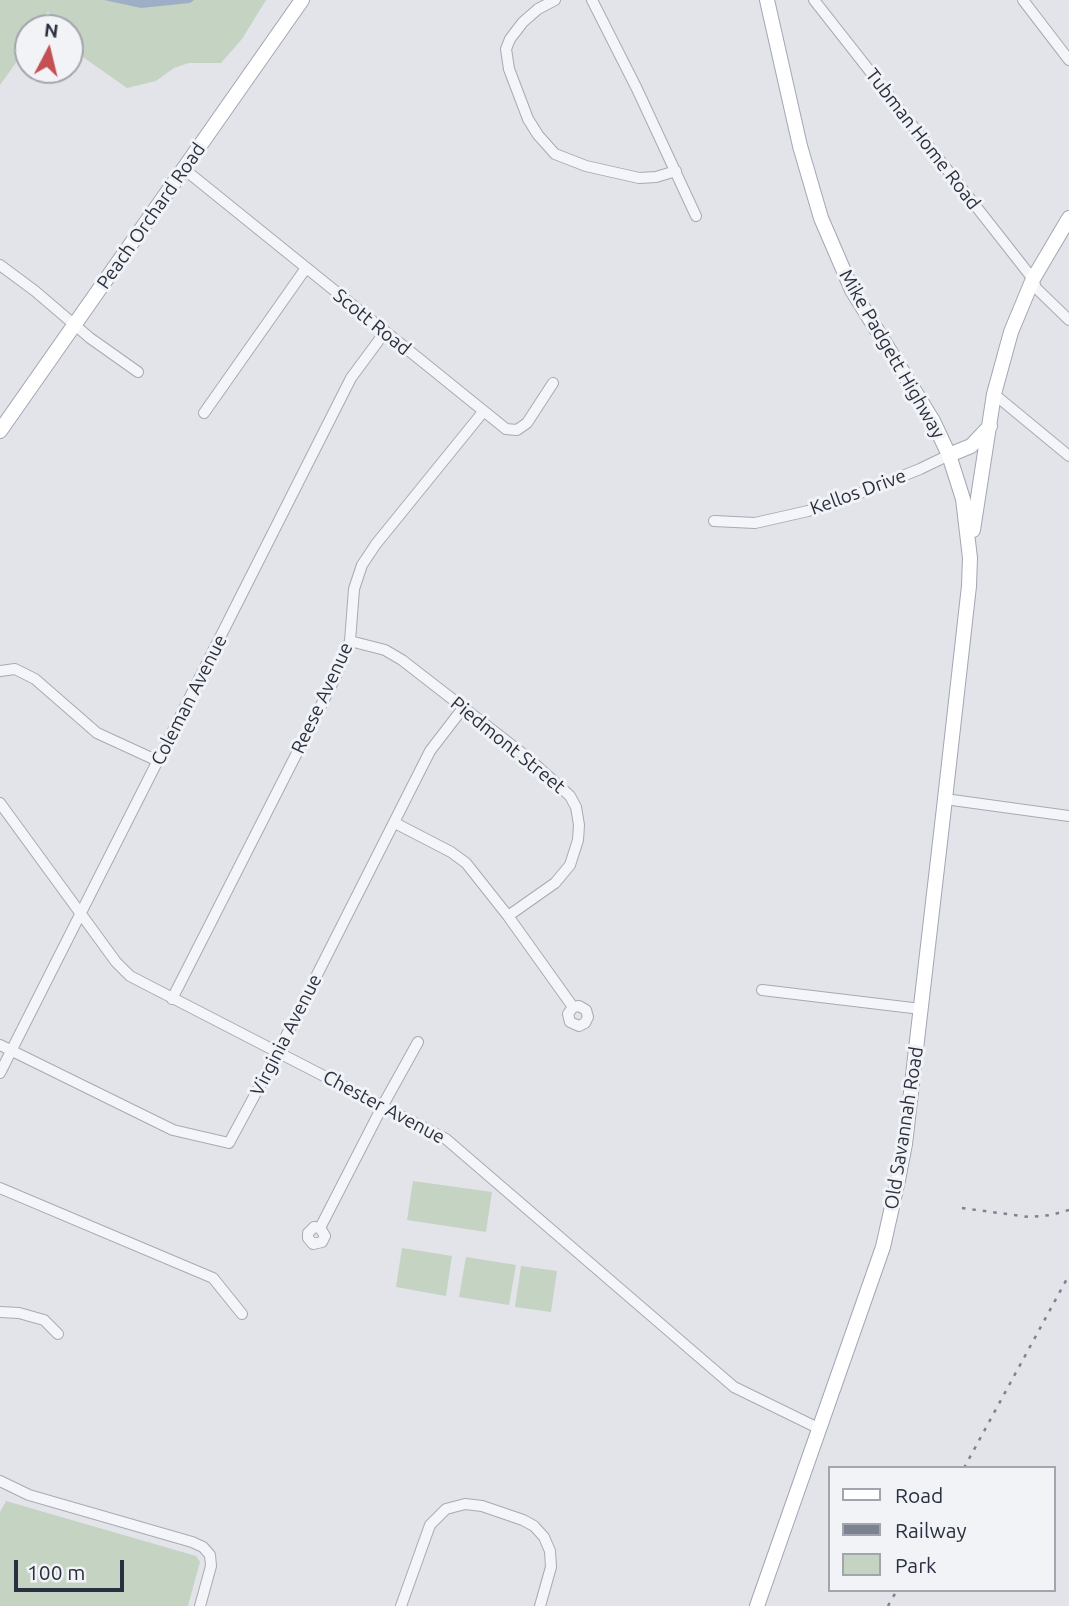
<!DOCTYPE html>
<html>
<head>
<meta charset="utf-8">
<style>
  body { margin:0 }
  #map { position:relative; width:1069px; height:1606px; overflow:hidden; background:#e2e4e9; font-family:Ubuntu,sans-serif }
  canvas { display:block }
  .legend { position:absolute; left:828px; top:1466px; width:228px; height:126px; box-sizing:border-box; background:#f1f3f7; border:2px solid #a2a5ae; margin:0; padding:9px 12px; list-style:none; font-size:21px; color:#2b3040 }
  .legend li { display:flex; align-items:center; gap:14px; height:35px }
  .legend b { width:35px; border:2px solid #a2a5ae }
  .north { position:absolute; left:14px; top:14px; width:70px; height:70px; box-sizing:border-box; background:#f1f3f7; border:2px solid #a2a5ae; border-radius:50%; rotate:7deg; font-size:19px; font-weight:700; line-height:28px; text-align:center; color:#2b3040 }
  .north::after { content:''; display:block; margin:auto; width:24px; height:32px; background:#c55053; clip-path:polygon(50% 0,100% 100%,50% 72%,0 100%) }
  .scale { position:absolute; left:14px; top:1560px; width:110px; height:32px; box-sizing:border-box; border:4px solid #2b3040; border-top:0; padding-left:9px; font-size:21px; line-height:24px; white-space:nowrap; color:#2b3040; -webkit-text-stroke:5px #f1f3f7; paint-order:stroke }
</style>
</head>
<body>
<div id="map">
<canvas width="1069" height="1606"></canvas>
<ul class="legend">
<li><b style="height:9px;background:#fff"></b>Road</li>
<li><b style="height:9px;background:#7c8292"></b>Railway</li>
<li><b style="height:19px;background:#c5d3c3"></b>Park</li>
</ul>
<div class="north">N</div>
<div class="scale">100 m</div>
</div>
<script>
const ctx = document.querySelector('canvas').getContext('2d');
ctx.lineJoin = 'round';
function fillPath(path, color) { ctx.fillStyle = color; ctx.fill(path, 'evenodd'); }
const toPath = rows => new Path2D(rows.map(r => 'M' + r).join(''));
function trace(path, color, width, dash) { ctx.strokeStyle = color; ctx.lineWidth = width; ctx.lineCap = dash ? 'butt' : 'round'; ctx.setLineDash(dash || []); ctx.stroke(path); }
function write(font, color, halo, rows, align = 'center') {
  ctx.font = font + ' Ubuntu,sans-serif'; ctx.lineWidth = 6; ctx.setLineDash([]); ctx.textBaseline = 'middle'; ctx.strokeStyle = halo; ctx.fillStyle = color; for (const [text, x, y, turn = 0] of rows) {
    ctx.save(); ctx.translate(x, y); ctx.rotate((+turn || 0) * Math.PI / 180); ctx.textAlign = isNaN(turn) ? turn : align; if (halo) ctx.strokeText(text, 0, 0); ctx.fillText(text, 0, 0); ctx.restore();
  }
}
fillPath(toPath([
  [0,0,266,0,242,39,221,63,189,63,174,68,156,81,127,88,80,55,70,44,70,28,56,28,48,11,39,28,28,28,28,46,0,85],
  [413,1181,492,1192,486,1232,407,1220],
  [402,1248,452,1256,446,1296,396,1287],
  [466,1257,516,1265,509,1305,459,1297],
  [521,1266,557,1271,551,1312,515,1307],
  [6,1501,196,1556,200,1562,188,1606,0,1606,0,1512]
]), '#c5d3c3');
fillPath(toPath([
  [104,0,194,0,190,3,141,8]
]), '#9faec7');
const minor = toPath([
  [555,0,538,9,523,22,510,39,506,49,509,69,528,119,538,135,555,154,586,166,639,178,656,177,676,171],
  [592,0,637,89,696,216],
  [814,0,1033,279,1036,288,1069,320],
  [1023,0,1069,60],
  [184,169,506,429,517,430,527,423,553,383],
  [0,265,35,291,90,338,138,372],
  [994,394,1069,456],
  [204,413,306,268],
  [714,521,755,523,808,511,833,504,920,469,949,455],
  [350,641,385,650,402,660,527,757,570,796,576,807,579,825,578,840,570,865,555,883,508,916],
  [0,671,15,669,35,679,97,733,158,761],
  [945,799,1069,816],
  [0,803,116,962,130,976,446,1139,734,1387,820,1429],
  [395,823,451,852,466,863,508,916,573,1007,579,1006,586,1010,588,1017,585,1023,579,1026,570,1022,568,1014,573,1007],
  [762,990,921,1009],
  [172,999,336,676,350,641,354,589,362,565,376,544,483,412],
  [0,1045,173,1130,229,1143,278,1052,430,751,463,708],
  [0,1073,351,378,385,332],
  [0,1188,213,1278,242,1314],
  [320,1228,325,1236,322,1242,313,1244,308,1238,308,1233,314,1227,320,1228,383,1105,418,1042],
  [0,1312,19,1313,44,1320,58,1334],
  [0,1481,29,1495,192,1542,203,1547,210,1555,211,1566,200,1606],
  [401,1606,430,1525,446,1509,465,1504,482,1506,523,1520,534,1526,544,1537,550,1551,551,1567,540,1606]
]);
const major = toPath([
  [0,431,302,0],
  [949,455,971,446,990,426],
  [973,530,994,394,1011,332,1033,279,1069,218],
  [757,1606,883,1247,898,1180,905,1144,945,799,969,586,970,558,963,499,949,455,933,421,852,290,821,218,800,146,767,0]
]);
trace(minor, '#a7aab3', 12);
trace(major, '#a2a7b4', 16);
trace(minor, '#f4f5f8', 10);
trace(major, '#fff', 14);
trace(toPath([
  [962,1208,1029,1217,1051,1215,1069,1210],
  [964,1468,1069,1275],
  [888,1606,897,1590]
]), '#7c8292', 2.5, [3.5, 7]);
write('19px', '#2b3040', '#f1f3f7', [
  ["Tubman Home Road",923,139,52],
  ["Peach Orchard Road",151,216,-55],
  ["Scott Road",372,322,39],
  ["Mike Padgett Highway",892,354,60],
  ["Kellos Drive",858,492,-20],
  ["Reese Avenue",322,698,-65],
  ["Coleman Avenue",189,700,-63],
  ["Piedmont Street",508,745,39],
  ["Virginia Avenue",286,1035,-63],
  ["Chester Avenue",384,1107,28],
  ["Old Savannah Road",904,1128,-81]
]);
</script>
</body>
</html>
